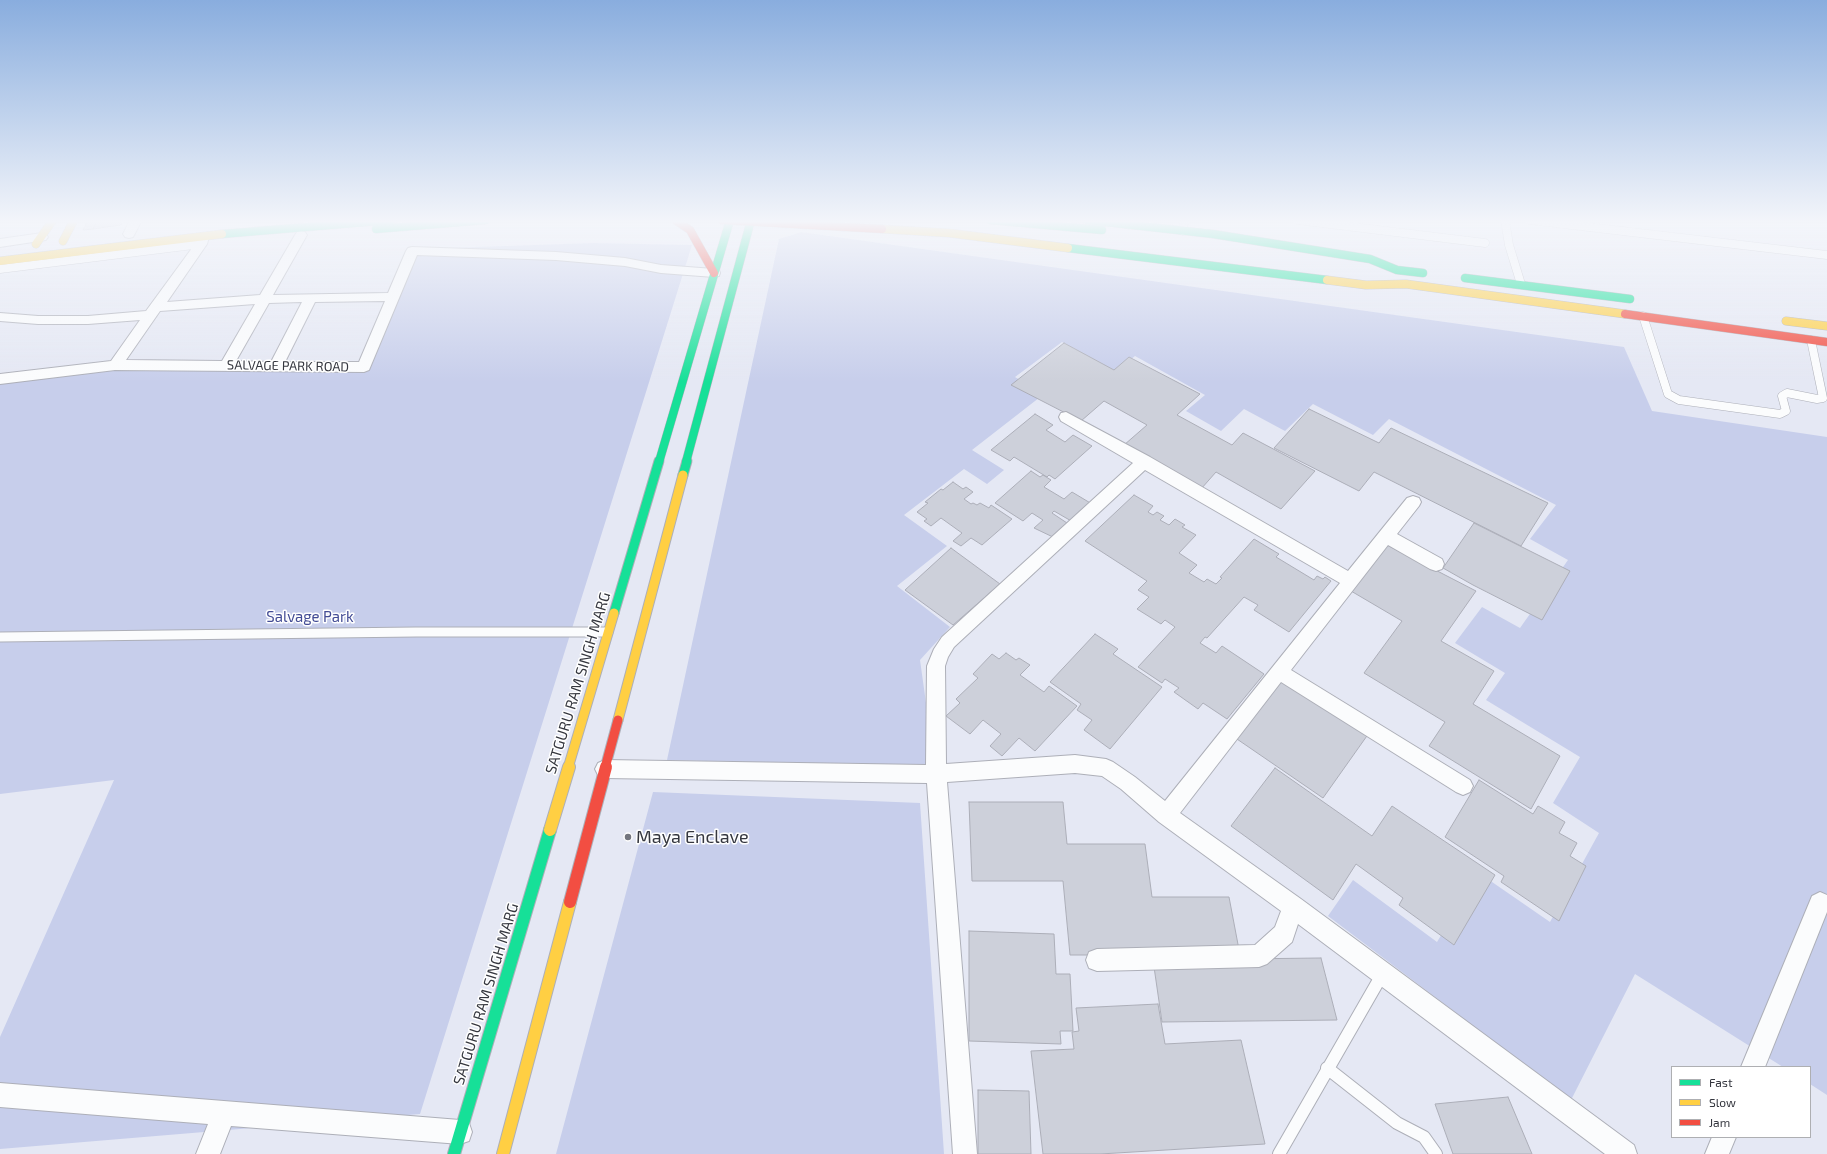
<!DOCTYPE html>
<html>
<head>
<meta charset="utf-8">
<style>
  body { margin:0 }
  #map { position:relative; width:1827px; height:1154px; overflow:hidden; background:#e5e8f4; font-family:"Exo 2",sans-serif }
  canvas { display:block }
  .legend { position:absolute; left:1671px; top:1066px; width:140px; height:72px; box-sizing:border-box; background:#fff; border:1px solid #aeafb2; margin:0; padding:5px 7px; list-style:none; font-size:12px; color:#35373f }
  .legend li { display:flex; align-items:center; gap:8px; height:20px }
  .legend b { width:20px; border:1px solid #aeafb2 }
</style>
</head>
<body>
<div id="map">
<canvas width="1827" height="1154"></canvas>
<ul class="legend">
<li><b style="height:5px;background:#16e098"></b>Fast</li>
<li><b style="height:5px;background:#ffcf43"></b>Slow</li>
<li><b style="height:5px;background:#f24e42"></b>Jam</li>
</ul>
</div>
<script>
const ctx = document.querySelector('canvas').getContext('2d');
ctx.lineJoin = 'round';
function fillPath(path, color) { ctx.fillStyle = color; ctx.fill(path, 'evenodd'); }
const toPath = rows => new Path2D(rows.map(r => 'M' + r).join(''));
function trace(path, color, width, dash) { ctx.strokeStyle = color; ctx.lineWidth = width; ctx.lineCap = dash ? 'butt' : 'round'; ctx.setLineDash(dash || []); ctx.stroke(path); }
function write(font, color, halo, rows, align = 'center') {
  ctx.font = font + ' "Exo 2",sans-serif'; ctx.lineWidth = 3; ctx.setLineDash([]); ctx.textBaseline = 'middle'; ctx.strokeStyle = halo; ctx.fillStyle = color; for (const [text, x, y, turn = 0] of rows) {
    ctx.save(); ctx.translate(x, y); ctx.rotate((+turn || 0) * Math.PI / 180); ctx.textAlign = isNaN(turn) ? turn : align; if (halo) ctx.strokeText(text, 0, 0); ctx.fillText(text, 0, 0); ctx.restore();
  }
}
fillPath(toPath([
  [801,232,1624,347,1652,411,1827,437,1827,1095,1810,1084,1810,1067,1783,1067,1635,974,1571,1100,1328,916,1353,880,1437,942,1479,873,1550,922,1599,833,1553,803,1580,757,1486,700,1505,673,1455,643,1482,607,1520,628,1568,560,1530,539,1556,505,1389,419,1373,435,1313,404,1285,431,1244,409,1221,431,1186,411,1205,395,1135,356,1115,372,1062,342,1015,377,1044,394,972,450,1004,470,987,484,964,469,904,515,947,546,897,586,950,627,920,660,935,767,667,760,779,239],
  [593,243,692,245,420,1114,0,1149,0,1037,114,780,0,794,0,383,165,363,367,361,418,249],
  [653,792,920,803,944,1154,556,1154]
]), '#c7ceeb');
const building = toPath([
  [88,220,97,220,93,229,83,230,88,220],
  [97,220,123,220,121,225,93,229,97,220],
  [1064,343,1114,370,1129,357,1200,394,1177,415,1232,445,1243,433,1315,471,1281,509,1216,472,1201,489,1124,445,1147,425,1104,401,1081,421,1011,385,1064,343],
  [1309,409,1379,443,1391,428,1548,503,1521,546,1374,472,1359,491,1274,448,1309,409],
  [1035,414,1053,425,1046,430,1065,442,1073,435,1092,446,1055,479,1049,475,1047,477,1014,457,1010,461,991,450,1035,414],
  [1031,471,1040,477,1043,475,1051,480,1044,487,1064,499,1072,492,1092,504,1073,522,1054,511,1052,513,1070,525,1055,538,1034,528,1043,520,1032,513,1023,521,995,503,1031,471],
  [953,482,963,489,966,487,973,492,964,499,971,504,973,503,977,505,980,503,989,508,991,505,1012,519,982,545,971,538,961,546,953,541,962,533,941,518,931,526,924,521,927,519,917,512,928,503,925,502,941,489,943,490,953,482],
  [1134,495,1153,506,1148,512,1153,515,1157,512,1164,516,1160,520,1169,525,1175,519,1185,525,1182,527,1196,535,1179,553,1197,565,1189,573,1204,582,1207,579,1216,584,1222,578,1220,577,1254,539,1279,554,1276,557,1314,580,1317,576,1323,579,1325,577,1331,581,1289,632,1254,610,1258,605,1244,597,1207,638,1205,637,1200,643,1216,653,1222,646,1264,674,1227,719,1203,703,1198,709,1174,692,1179,688,1165,679,1162,683,1138,667,1175,627,1165,620,1161,624,1137,609,1149,597,1138,590,1147,581,1085,541,1134,495],
  [1474,523,1570,571,1542,620,1473,585,1443,568,1474,523],
  [1387,545,1476,591,1441,641,1494,671,1473,704,1560,756,1531,809,1429,746,1445,722,1364,673,1402,621,1351,591,1387,545],
  [951,548,1000,584,953,625,905,590,951,548],
  [1095,634,1118,649,1113,654,1162,687,1110,749,1084,730,1092,720,1077,710,1081,704,1050,682,1095,634],
  [1006,653,1016,660,1019,658,1030,665,1020,675,1044,692,1049,686,1077,706,1035,751,1019,738,1002,756,990,746,1001,734,983,720,970,734,946,716,960,703,956,699,978,678,973,674,992,654,999,659,1006,653],
  [1282,677,1369,733,1323,798,1234,737,1282,677],
  [1275,768,1372,836,1392,806,1495,875,1454,945,1399,905,1403,898,1356,864,1333,900,1231,826,1275,768],
  [1479,780,1533,814,1538,806,1565,822,1559,833,1577,843,1570,856,1586,866,1559,921,1501,882,1504,876,1445,837,1479,780],
  [969,802,1063,802,1067,844,1145,844,1152,897,1229,897,1240,955,1070,955,1063,881,972,881,969,802],
  [969,931,1054,934,1056,974,1070,974,1073,1031,1060,1031,1061,1044,969,1041,969,931],
  [1321,958,1337,1020,1162,1022,1153,960,1321,958],
  [1158,1004,1165,1044,1241,1040,1265,1144,1100,1154,1043,1154,1031,1051,1074,1049,1072,1032,1079,1031,1076,1008,1158,1004],
  [978,1090,1029,1091,1031,1154,978,1154,978,1090],
  [1508,1097,1532,1154,1453,1154,1435,1104,1508,1097]
]);
fillPath(building, '#cdd0da');
trace(building, '#acaeb8', 1);
const laneFar2 = toPath([
  [1297,220,1485,243],
  [1505,220,1509,245,1521,284],
  [1529,220,1827,255],
  [1183,231,1184,220],
  [0,269,201,244],
  [1643,316,1668,394,1679,400,1780,414,1786,411,1782,396,1787,393,1817,399,1823,398,1811,340]
]);
const laneFar1 = toPath([
  [0,637,416,632,608,632]
]);
const lane = toPath([
  [1327,1068,1397,1123,1424,1137,1436,1154],
  [1279,1154,1383,973]
]);
const street = toPath([
  [130,220,142,220,133,237,129,238,125,237,123,234,130,220],
  [301,231,305,232,307,235,273,295,388,293,406,251,408,248,412,247,556,252,625,258,661,265,714,269,719,270,720,273,719,276,714,277,661,273,625,266,556,260,417,255,369,370,364,372,115,370,0,384,0,374,111,361,140,320,88,324,38,324,0,321,0,313,38,316,88,316,146,311,195,244,199,234,203,233,207,234,209,237,207,244,167,302,260,295,295,235,297,232,301,231],
  [385,301,359,362,285,362,315,302,385,301],
  [302,302,271,362,236,361,269,303,302,302],
  [255,304,222,361,126,360,160,311,255,304],
  [42,233,46,234,48,237,46,240,0,247,0,239,42,233],
  [1066,412,1150,457,1348,571,1407,498,1413,496,1419,498,1421,502,1419,506,1397,534,1442,559,1444,564,1442,569,1436,571,1430,569,1388,545,1291,670,1470,780,1473,786,1470,792,1463,795,1456,792,1281,682,1180,813,1301,899,1634,1145,1637,1154,1605,1154,1298,924,1292,942,1267,964,1259,967,1097,971,1089,968,1086,960,1089,952,1097,949,1255,945,1275,927,1281,911,1159,822,1121,789,1102,776,1075,773,947,782,977,1154,953,1154,927,783,605,778,598,775,595,769,598,763,605,760,926,765,927,666,934,649,942,637,1133,463,1061,421,1059,417,1061,413,1066,412],
  [1145,470,1340,583,1165,801,1135,777,1113,762,1106,759,1075,755,946,764,945,666,948,657,954,647,1145,470],
  [1820,892,1827,895,1827,912,1765,1067,1741,1067,1812,896,1820,892],
  [0,1083,460,1120,469,1123,472,1132,469,1141,460,1144,231,1126,220,1154,196,1154,208,1124,0,1107,0,1083],
  [1712,1137,1736,1137,1729,1154,1705,1154,1712,1137]
]);
const fastFar2 = toPath([
  [990,220,1102,230],
  [1087,220,1213,234,1370,259,1397,270,1423,273],
  [376,229,486,220],
  [222,234,391,220],
  [1068,248,1327,280],
  [1465,278,1630,299],
  [659,462,730,220],
  [686,462,751,220]
]);
const fastFar1 = toPath([
  [683,475,687,461],
  [614,613,659,461]
]);
const fast = toPath([
  [454,1154,550,830]
]);
const slowFar2 = toPath([
  [882,229,949,233,1068,248],
  [63,241,74,220],
  [36,244,53,220],
  [0,261,222,234],
  [1327,280,1366,285,1406,284,1625,314],
  [1786,321,1827,326]
]);
const slowFar1 = toPath([
  [618,720,683,475],
  [568,768,614,613]
]);
const slow = toPath([
  [550,830,569,767],
  [503,1154,570,902]
]);
const jamFar2 = toPath([
  [675,220,690,230,714,273],
  [722,220,882,229],
  [1625,314,1827,342]
]);
const jamFar1 = toPath([
  [605,768,618,720]
]);
const jam = toPath([
  [570,902,606,767]
]);
trace(laneFar2, '#adafb8', 9);
trace(laneFar1, '#adafb8', 11);
trace(lane, '#adafb8', 14);
trace(street, '#adafb8', 2);
trace(fastFar2, '#adafb8', 9);
trace(fastFar1, '#adafb8', 11);
trace(fast, '#adafb8', 14);
trace(slowFar2, '#adafb8', 9);
trace(slowFar1, '#adafb8', 11);
trace(slow, '#adafb8', 14);
trace(jamFar2, '#adafb8', 9);
trace(jamFar1, '#adafb8', 11);
trace(jam, '#adafb8', 14);
trace(laneFar2, '#fbfcfd', 8);
trace(laneFar1, '#fbfcfd', 9);
trace(lane, '#fbfcfd', 12);
fillPath(street, '#fbfcfd');
trace(fastFar2, '#16e098', 8);
trace(fastFar1, '#16e098', 9);
trace(fast, '#16e098', 12);
trace(slowFar2, '#ffcf43', 8);
trace(slowFar1, '#ffcf43', 9);
trace(slow, '#ffcf43', 12);
trace(jamFar2, '#f24e42', 8);
trace(jamFar1, '#f24e42', 9);
trace(jam, '#f24e42', 12);
const sky = ctx.createLinearGradient(0, 0, 0, 382);
sky.addColorStop(0, '#89adde');
sky.addColorStop(0.58, '#f3f5fa');
sky.addColorStop(1, '#f3f5fa00');
ctx.fillStyle = sky;
ctx.fillRect(0, 0, 1827, 382);
for (const [x, y, r, color] of [
  [628,837,4,"#73757e"]
]) { const dot = new Path2D(); dot.arc(x, y, r, 0, 2 * Math.PI); ctx.fillStyle = color; ctx.fill(dot); trace(dot, '#fff', 1.5); }
write('13px', '#35373f', '#fff', [
  ["SALVAGE PARK ROAD",288,366,1]
]);
write('15px', '#434c95', '#fff', [
  ["Salvage Park",310,617]
]);
write('15px', '#35373f', '#fff', [
  ["SATGURU RAM SINGH MARG",578,683,-73],
  ["SATGURU RAM SINGH MARG",486,994,-73]
]);
write('18px', '#35373f', '#fff', [
  ["Maya Enclave",636,837]
], 'left');
</script>
</body>
</html>
